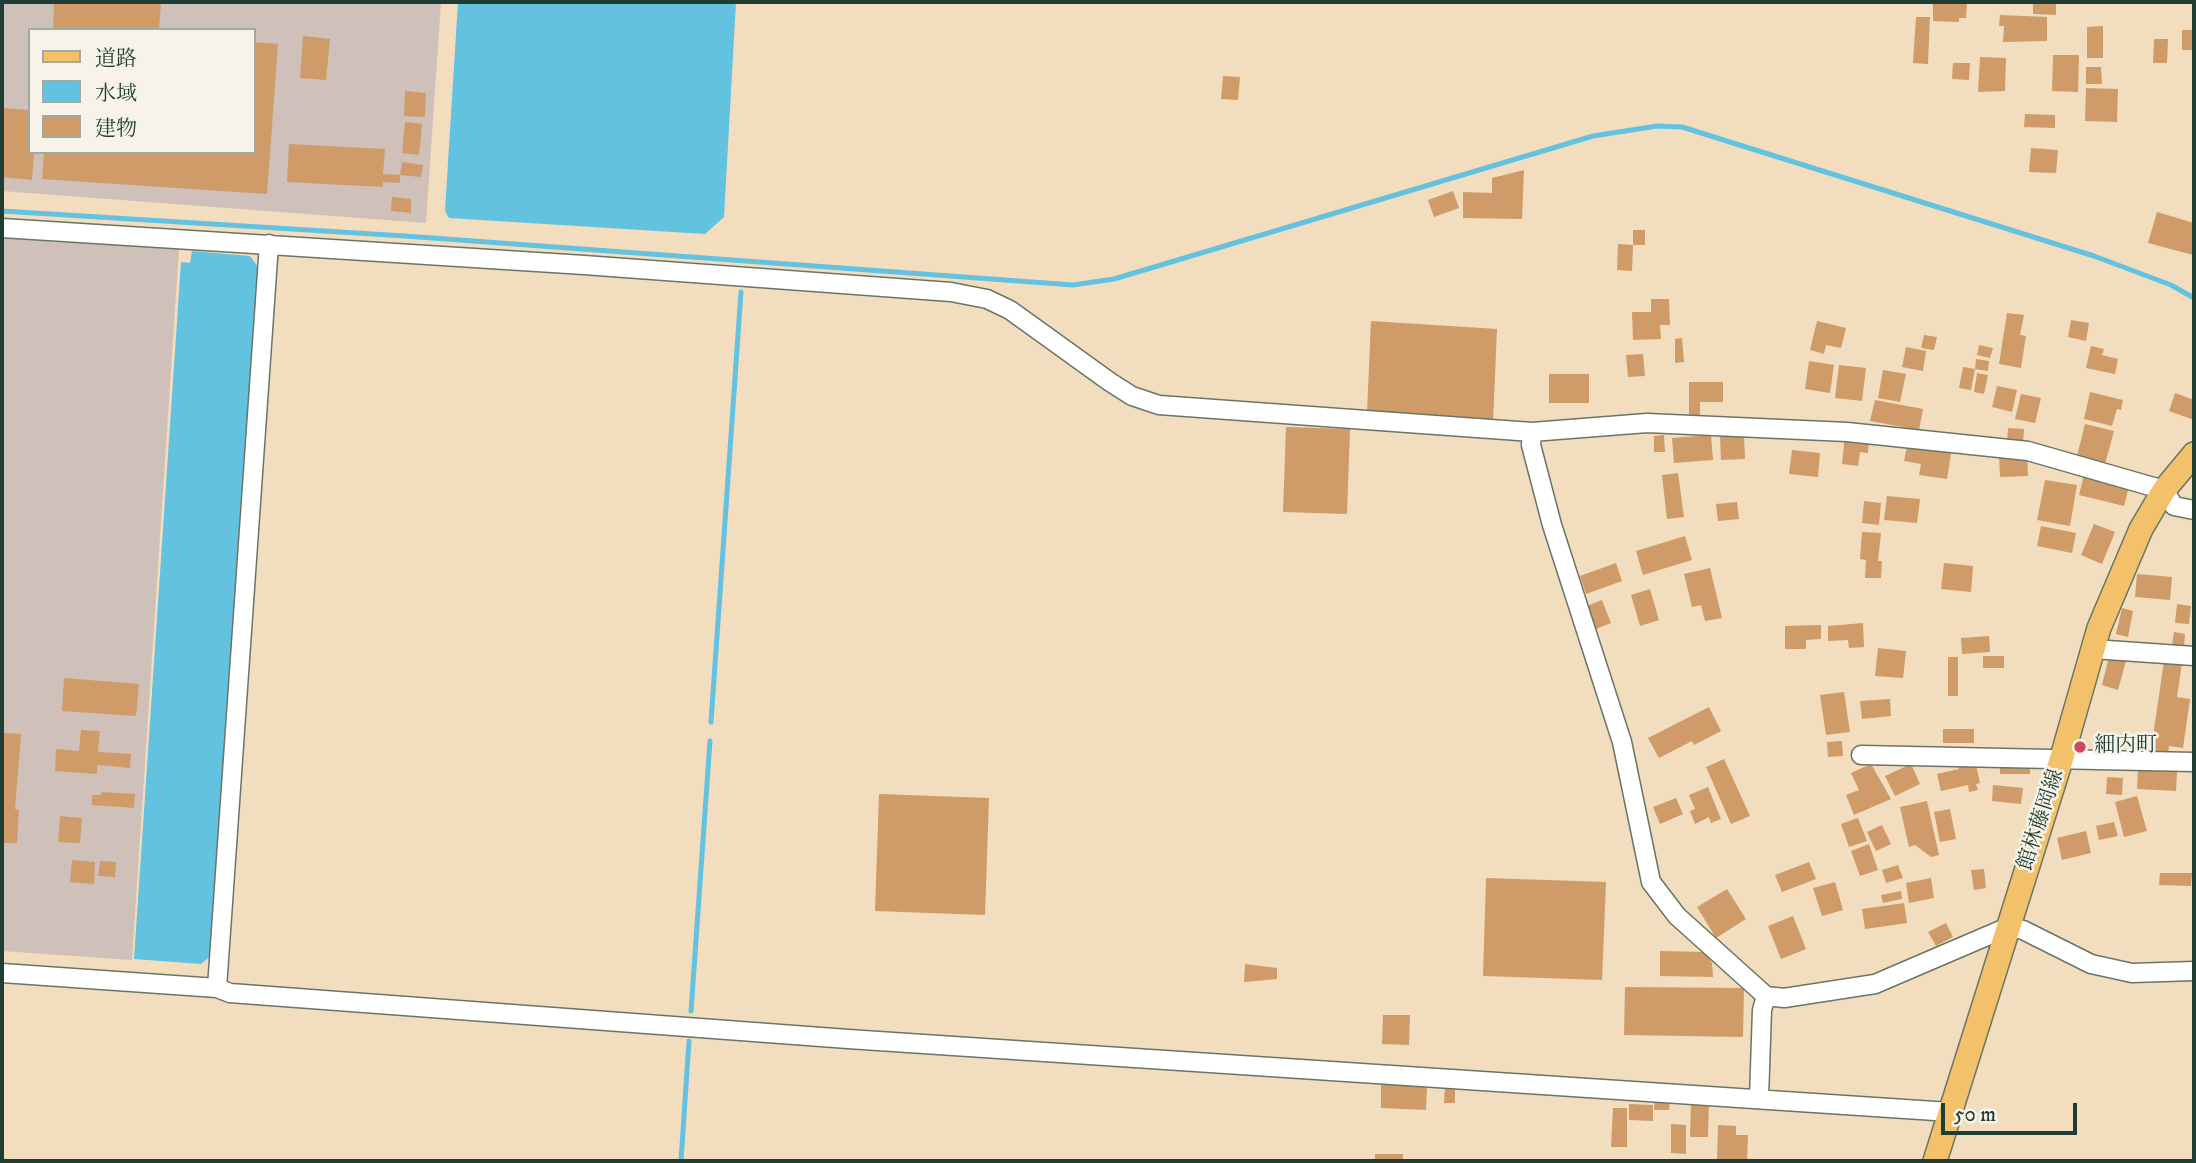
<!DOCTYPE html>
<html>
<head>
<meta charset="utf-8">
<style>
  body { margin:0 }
  #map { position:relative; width:2196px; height:1163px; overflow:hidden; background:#f2ddbf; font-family:"IM FELL DW Pica","Noto Serif JP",serif }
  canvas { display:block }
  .frame { position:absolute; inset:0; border:4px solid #1f3d34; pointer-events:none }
  .legend { position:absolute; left:28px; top:28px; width:228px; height:126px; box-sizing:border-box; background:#f7f3e8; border:2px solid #a1aaa0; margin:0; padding:9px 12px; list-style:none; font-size:21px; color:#1f3d34 }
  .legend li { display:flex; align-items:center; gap:14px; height:35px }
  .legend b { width:35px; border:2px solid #a1aaa0 }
  .scale { position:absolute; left:1941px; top:1103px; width:136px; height:32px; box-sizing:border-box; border:4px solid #1f3d34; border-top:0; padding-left:9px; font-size:21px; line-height:24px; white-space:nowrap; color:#1f3d34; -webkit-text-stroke:5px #f7f3e8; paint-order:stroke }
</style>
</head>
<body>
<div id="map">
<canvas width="2196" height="1163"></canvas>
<div class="frame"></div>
<ul class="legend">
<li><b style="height:9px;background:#f4c16b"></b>道路</li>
<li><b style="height:19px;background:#62c2e0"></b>水域</li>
<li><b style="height:19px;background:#ce9b69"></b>建物</li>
</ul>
<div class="scale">50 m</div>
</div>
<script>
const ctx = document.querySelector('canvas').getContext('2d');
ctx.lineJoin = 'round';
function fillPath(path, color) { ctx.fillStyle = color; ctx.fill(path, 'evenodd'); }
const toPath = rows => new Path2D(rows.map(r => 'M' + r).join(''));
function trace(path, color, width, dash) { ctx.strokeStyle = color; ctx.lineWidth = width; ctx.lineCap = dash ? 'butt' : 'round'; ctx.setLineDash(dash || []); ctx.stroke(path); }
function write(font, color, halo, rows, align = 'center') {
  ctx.font = font + ' "IM FELL DW Pica","Noto Serif JP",serif'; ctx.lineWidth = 5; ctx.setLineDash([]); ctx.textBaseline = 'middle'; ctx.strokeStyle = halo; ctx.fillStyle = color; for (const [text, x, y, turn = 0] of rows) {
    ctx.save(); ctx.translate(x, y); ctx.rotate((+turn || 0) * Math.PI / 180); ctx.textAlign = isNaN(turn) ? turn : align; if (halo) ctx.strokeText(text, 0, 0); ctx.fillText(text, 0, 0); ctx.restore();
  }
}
fillPath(toPath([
  [3,2,441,2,426,223,2,191],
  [30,30,254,30,254,152,30,152],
  [2,237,179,249,132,960,2,951]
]), '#cfc0ba');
fillPath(toPath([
  [458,2,736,2,724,217,705,234,449,218,445,211],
  [192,251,250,256,258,267,213,954,201,964,134,959,181,262,190,263]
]), '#62c2e0');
trace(toPath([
  [2,211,405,236,1073,285,1114,279,1593,136,1657,126,1682,127,2094,256,2171,285,2194,298],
  [711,722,741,292],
  [691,1011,710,741],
  [681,1161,689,1041]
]), '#62c2e0', 5);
fillPath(toPath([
  [54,2,161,2,159,30,53,30],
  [1933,2,1967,2,1966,18,1959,18,1959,22,1933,21],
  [2033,2,2056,2,2056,15,2033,14],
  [2000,15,2047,17,2047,41,2003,42,2004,26,1999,26],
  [1916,17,1930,17,1928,64,1913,63],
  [2103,26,2103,58,2087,58,2087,27],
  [2182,30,2194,30,2194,50,2182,50],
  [303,36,330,39,326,80,300,78],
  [2154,39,2168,39,2167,63,2153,63],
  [254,42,278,44,267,194,42,179,44,152,254,152],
  [2053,55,2079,55,2078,92,2052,91],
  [1980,57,2006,58,2005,91,1978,92],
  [1953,63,1970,63,1969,80,1952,79],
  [2086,67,2101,67,2102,84,2086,84],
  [1223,76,1240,77,1238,100,1221,99],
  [2086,88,2118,89,2117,122,2085,121],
  [405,91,426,93,425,117,404,116],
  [2,108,30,110,30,152,34,152,32,180,2,177],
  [2025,114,2055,115,2055,128,2024,127],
  [405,122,422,124,419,155,402,153],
  [289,144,385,149,383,174,400,175,400,183,383,182,383,187,287,182],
  [2031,148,2058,150,2056,173,2029,172],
  [402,162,423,165,421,177,400,175],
  [1524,170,1522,219,1463,218,1463,192,1492,193,1492,178],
  [1453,191,1459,208,1434,217,1428,200],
  [392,197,411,199,411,213,391,211],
  [2157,212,2194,223,2193,255,2148,243],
  [1633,230,1645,230,1645,245,1633,245],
  [1618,244,1633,245,1632,271,1617,270],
  [1651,299,1669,299,1670,325,1660,325,1661,339,1633,340,1632,312,1651,312],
  [2007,313,2024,315,2020,335,2026,336,2021,368,1999,364],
  [2071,320,2089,323,2086,341,2068,337],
  [1371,321,1497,329,1493,422,1367,412],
  [1817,321,1846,328,1841,348,1826,345,1824,354,1810,350],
  [1924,335,1937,337,1934,350,1921,348],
  [1682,338,1684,362,1675,363,1675,339],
  [1979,345,1993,348,1990,358,1977,355],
  [2091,346,2104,349,2102,355,2118,359,2115,374,2086,368],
  [1906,347,1926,351,1923,371,1902,367],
  [1643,354,1645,376,1628,377,1626,355],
  [1976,359,1989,361,1988,371,1975,369,1971,390,1959,388,1963,367,1975,369],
  [1809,361,1834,365,1830,393,1805,389],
  [1839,365,1866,368,1862,401,1835,398],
  [1883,370,1906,374,1900,402,1878,398],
  [1977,373,1988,375,1984,394,1974,392],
  [1549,374,1589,374,1589,403,1549,403],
  [1689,382,1723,382,1723,402,1700,402,1700,418,1689,417],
  [1997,386,2017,390,2012,412,1992,407],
  [2090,392,2123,400,2121,410,2117,409,2112,426,2084,419],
  [2175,393,2194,400,2194,420,2169,411],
  [2021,394,2041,398,2035,423,2015,419],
  [1875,400,1923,409,1919,430,1870,421],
  [2085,424,2114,431,2105,464,2077,456],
  [1286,427,1350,429,1347,514,1283,512],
  [2008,428,2024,429,2023,444,2007,442],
  [1664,435,1665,452,1654,452,1654,436],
  [1711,435,1713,460,1674,463,1672,438],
  [1744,435,1745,459,1721,460,1720,437],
  [1845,435,1869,437,1868,453,1860,452,1858,466,1842,464],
  [1908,441,1952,447,1947,479,1919,475,1921,464,1904,461],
  [1792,450,1820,453,1818,477,1789,474],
  [1999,454,2027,454,2028,476,2000,477],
  [2085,471,2130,483,2124,506,2079,495],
  [1678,473,1684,517,1667,519,1662,475],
  [2045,480,2077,485,2070,526,2037,520],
  [1887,496,1920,499,1917,523,1884,520],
  [1864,501,1881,503,1879,525,1862,523],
  [1737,502,1739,519,1718,521,1716,504],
  [2094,524,2115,532,2102,564,2081,555],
  [2041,526,2076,533,2072,553,2037,546],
  [1862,532,1881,533,1878,561,1882,561,1881,578,1865,578,1866,560,1860,559],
  [1685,536,1692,560,1643,575,1636,551],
  [1616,563,1622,581,1586,594,1580,576],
  [1944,563,1973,566,1971,592,1941,589],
  [1710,568,1722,618,1705,621,1701,605,1692,607,1684,574],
  [2137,574,2172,577,2170,600,2135,597],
  [1650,589,1659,620,1640,626,1631,595],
  [1602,600,1611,623,1596,629,1587,606],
  [2177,604,2191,606,2189,624,2175,623],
  [2122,608,2133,611,2128,637,2116,634],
  [1863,623,1864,647,1849,648,1848,640,1828,641,1828,626],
  [1821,625,1821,639,1806,640,1806,649,1785,649,1785,626],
  [2174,632,2185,634,2184,646,2172,645],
  [1989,636,1990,652,1962,654,1961,638],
  [1878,648,1906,651,1903,678,1875,676],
  [1983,656,2004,656,2004,668,1983,668],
  [1948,657,1958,657,1958,696,1948,696],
  [2109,657,2126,661,2118,690,2102,685],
  [2164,661,2182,663,2177,697,2190,699,2183,748,2169,746,2168,753,2151,750],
  [64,678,139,684,136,716,62,711],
  [1844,692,1850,732,1826,735,1820,695],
  [1890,699,1891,716,1862,719,1860,701],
  [1709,707,1721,731,1694,745,1692,741,1659,758,1648,738],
  [1943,729,1974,729,1974,743,1943,743],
  [81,730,100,731,98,752,131,754,130,768,97,765,97,774,55,771,56,749,79,751],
  [4,733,21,734,15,809,19,810,17,843,2,843],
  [1842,741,1843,756,1828,757,1827,742],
  [1724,759,1750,816,1731,824,1706,767],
  [2000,760,2030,760,2030,774,2000,774],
  [1957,761,1976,765,1980,783,1976,784,1978,790,1969,792,1968,785,1941,791,1937,774,1959,769],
  [1871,764,1891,799,1854,815,1846,795,1859,790,1851,773],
  [1911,764,1920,784,1895,796,1885,776],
  [2138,768,2177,771,2176,791,2137,789],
  [2107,777,2123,778,2122,795,2106,794],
  [1993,785,2023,788,2021,804,1992,801],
  [1708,787,1721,819,1711,823,1709,817,1695,824,1690,811,1695,809,1689,795],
  [102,792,135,794,134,808,92,805,92,795,101,795],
  [879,794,989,798,985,915,875,911],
  [2137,796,2147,831,2124,837,2115,802],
  [1676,798,1683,814,1660,824,1653,807],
  [1927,801,1939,855,1931,857,1915,845,1909,847,1900,807],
  [1950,809,1956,839,1940,842,1934,812],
  [60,816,82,818,80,843,58,842],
  [1858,818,1867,841,1849,847,1841,824],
  [2114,822,2118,836,2099,840,2096,826],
  [1882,825,1891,844,1876,851,1867,832],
  [2086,831,2091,853,2062,860,2057,838],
  [1869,844,1878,870,1860,876,1851,851],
  [72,860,95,862,94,884,70,882],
  [100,861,116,862,115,877,98,876],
  [1809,862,1816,879,1782,892,1775,875],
  [1898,865,1903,878,1886,883,1882,870],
  [1984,869,1986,888,1974,890,1971,870],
  [2160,873,2192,873,2191,886,2159,885],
  [1486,878,1606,882,1602,980,1483,976],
  [1931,878,1934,898,1909,903,1906,883],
  [1835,882,1843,910,1822,916,1813,888],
  [1727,889,1746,919,1716,938,1697,907],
  [1901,891,1902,899,1883,903,1881,895],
  [1904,903,1907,923,1865,929,1862,909],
  [1793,916,1806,949,1781,959,1768,926],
  [1946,923,1953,937,1936,946,1928,932],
  [1660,951,1704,952,1712,963,1713,977,1660,976],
  [1245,964,1277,968,1277,979,1244,982],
  [1625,987,1744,988,1743,1037,1624,1035],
  [1383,1015,1410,1015,1409,1045,1382,1044],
  [1381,1082,1413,1082,1413,1087,1427,1087,1426,1110,1381,1108],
  [1445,1087,1455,1087,1455,1103,1444,1103],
  [1655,1098,1670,1099,1669,1110,1654,1110],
  [1691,1101,1709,1101,1708,1137,1690,1137],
  [1629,1104,1653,1105,1653,1121,1629,1120],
  [1613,1108,1627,1108,1627,1147,1611,1147],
  [1671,1124,1686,1125,1686,1154,1671,1153],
  [1718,1125,1736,1126,1736,1135,1748,1135,1747,1161,1717,1161],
  [1375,1154,1403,1154,1403,1161,1375,1161]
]), '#ce9b69');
const minor = toPath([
  [2,228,584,265,951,292,987,299,1010,310,1110,382,1132,396,1159,405,1532,432,1647,423,1847,432,2028,451,2164,490,2174,506,2194,510],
  [1532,432,1531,445,1552,525,1622,742,1651,882,1677,916,1766,996,1784,998,1875,984,2008,927,2023,930,2091,964,2132,973,2194,971],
  [2093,649,2194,656],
  [1861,755,2194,762],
  [2,973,217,988,230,993,848,1039,1950,1112],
  [217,988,269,244],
  [1759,1098,1762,1010,1766,996]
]);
const major = toPath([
  [1935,1161,2062,757,2099,628,2141,529,2164,490,2194,454]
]);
trace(minor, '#697565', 21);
trace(major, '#697565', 26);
trace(minor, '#fff', 18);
trace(major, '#f4c16b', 23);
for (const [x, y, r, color] of [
  [2080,747,7,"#d1495b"]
]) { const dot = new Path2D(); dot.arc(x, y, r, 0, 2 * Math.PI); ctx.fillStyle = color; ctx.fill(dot); trace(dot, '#f7f3e8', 2.5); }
write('21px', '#1f3d34', '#f7f3e8', [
  ["細内町",2094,747]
], 'left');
write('21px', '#1f3d34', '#f7f3e8', [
  ["館林藤岡線",2042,820,-72]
]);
</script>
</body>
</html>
